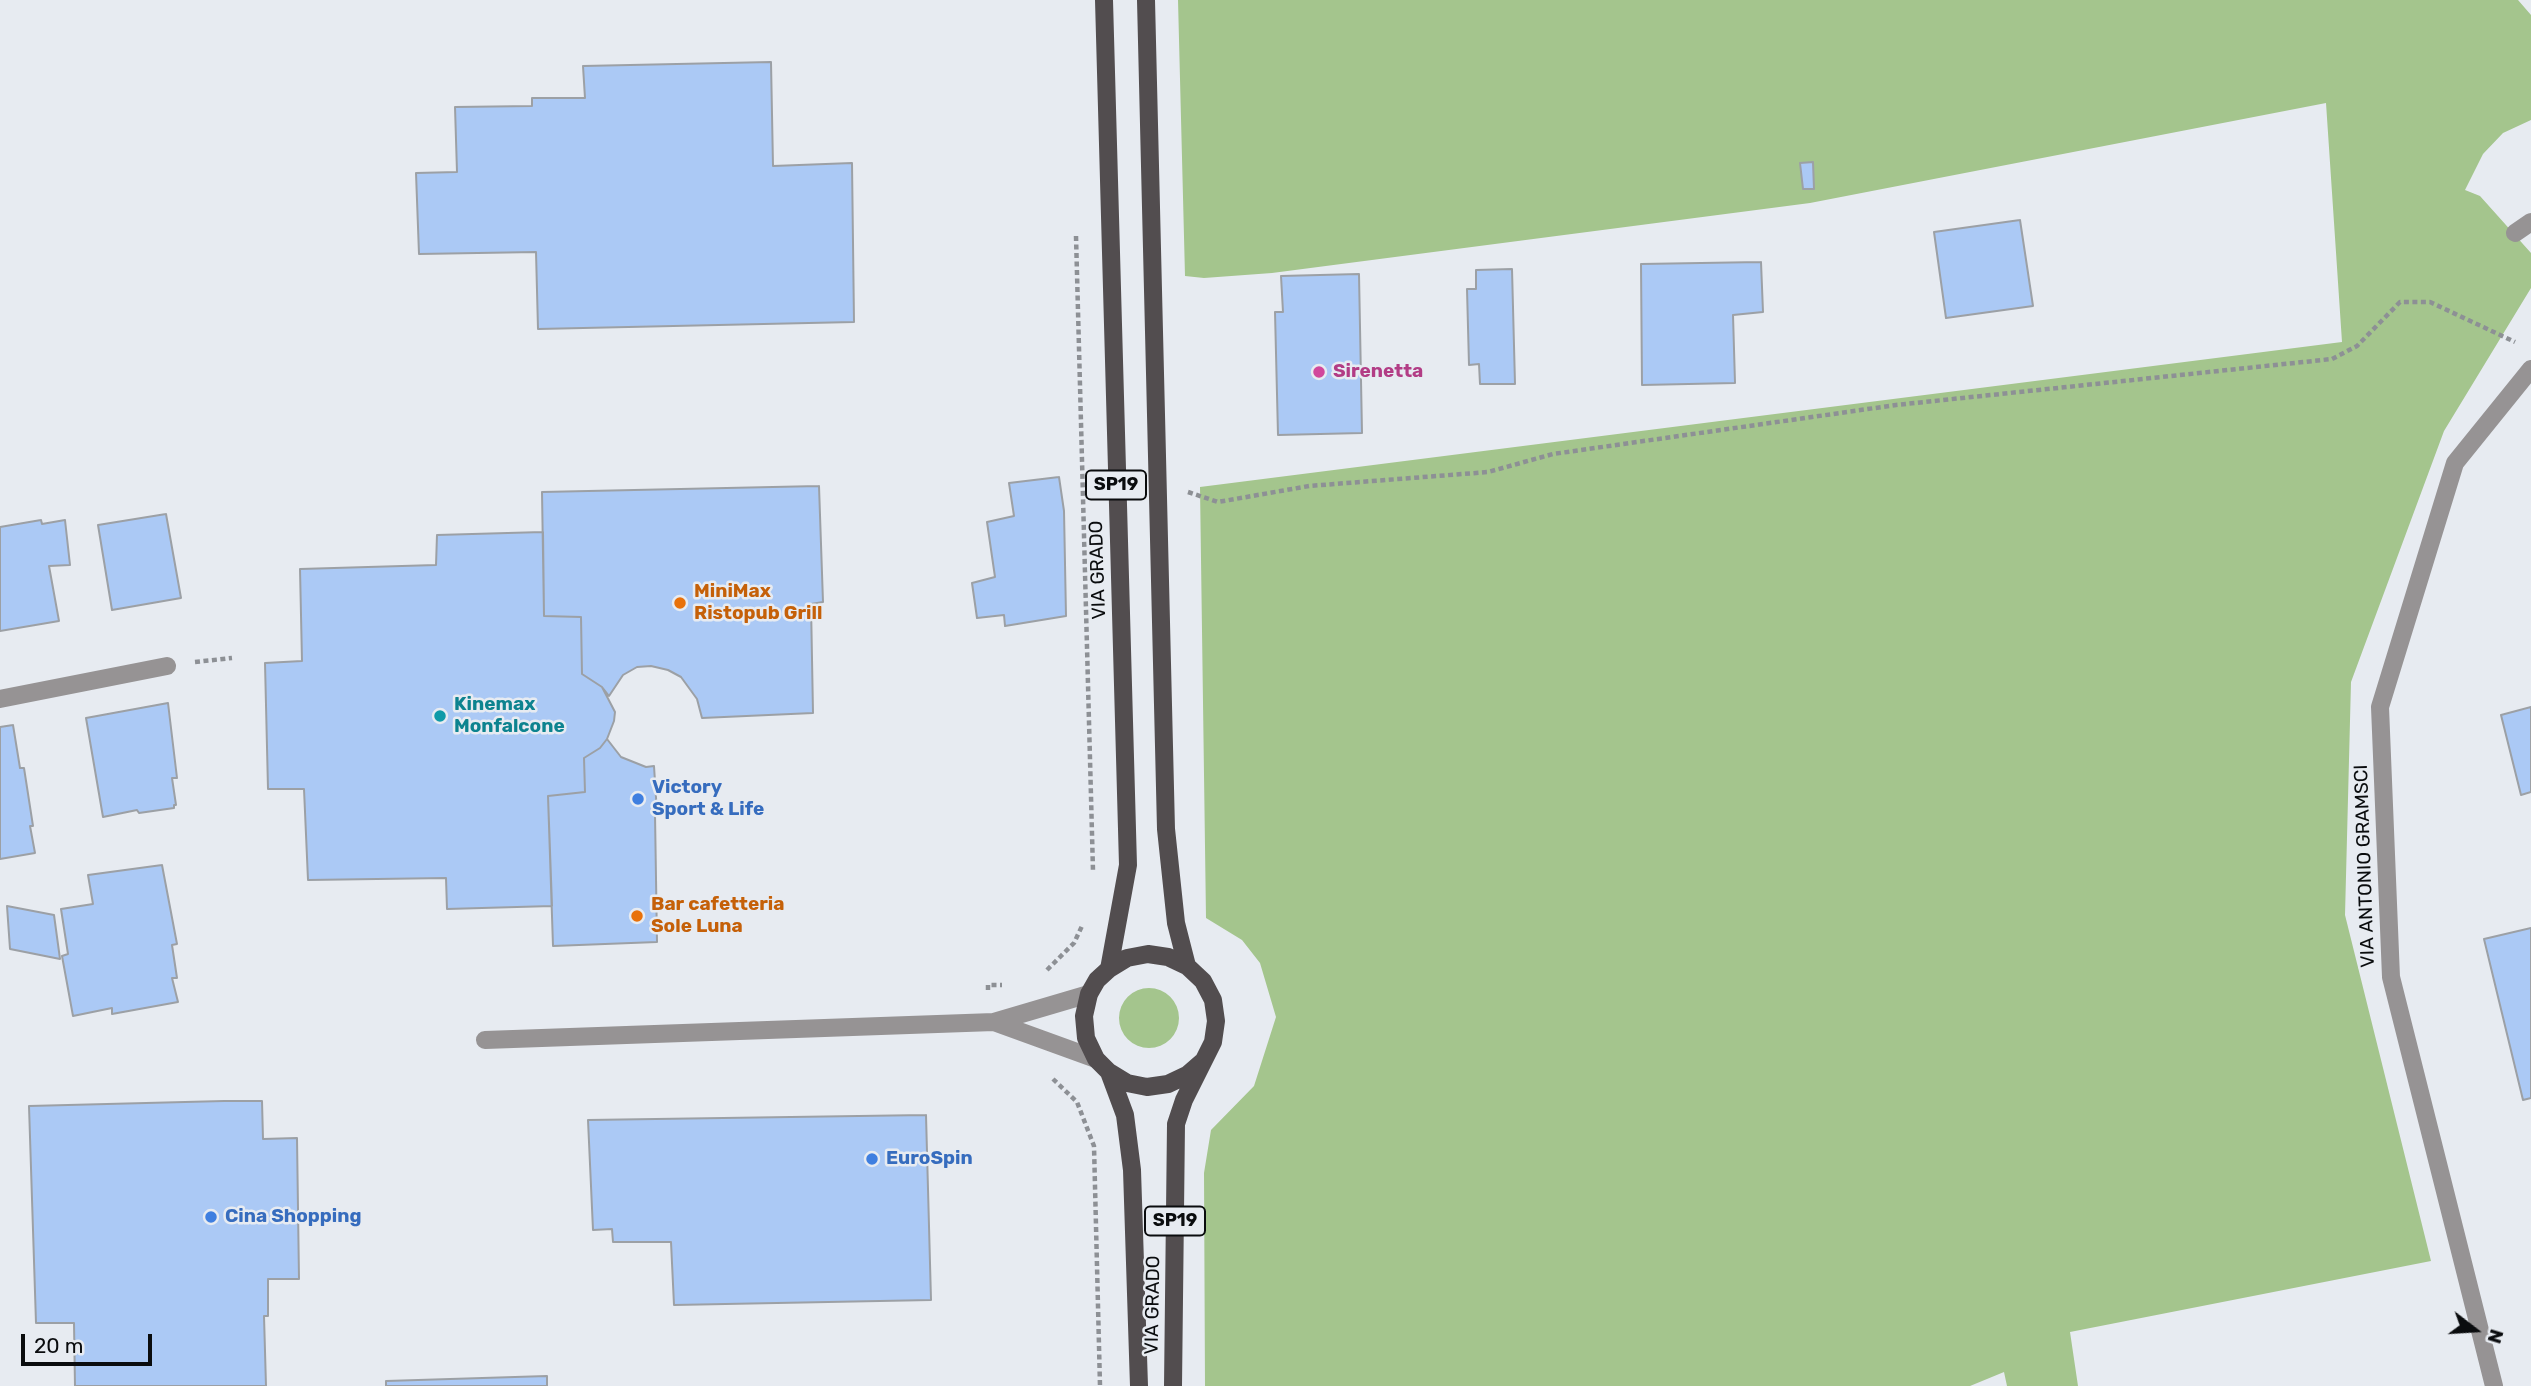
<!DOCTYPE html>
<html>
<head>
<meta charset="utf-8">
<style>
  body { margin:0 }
  #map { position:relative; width:2531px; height:1386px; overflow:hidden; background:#e7ebf1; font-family:Rubik,sans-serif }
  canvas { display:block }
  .north { position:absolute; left:2440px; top:1295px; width:70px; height:70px; -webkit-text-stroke:5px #e7ebf1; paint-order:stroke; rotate:107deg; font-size:19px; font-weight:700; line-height:28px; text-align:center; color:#0a0c0e }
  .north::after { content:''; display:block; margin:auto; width:24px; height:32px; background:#0a0c0e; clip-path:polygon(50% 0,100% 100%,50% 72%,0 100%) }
  .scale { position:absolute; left:21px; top:1334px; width:131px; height:32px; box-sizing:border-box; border:4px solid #0a0c0e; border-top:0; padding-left:9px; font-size:21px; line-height:24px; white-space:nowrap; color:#0a0c0e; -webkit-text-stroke:5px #e7ebf1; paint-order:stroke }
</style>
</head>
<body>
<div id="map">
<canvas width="2531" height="1386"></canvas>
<div class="north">N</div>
<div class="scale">20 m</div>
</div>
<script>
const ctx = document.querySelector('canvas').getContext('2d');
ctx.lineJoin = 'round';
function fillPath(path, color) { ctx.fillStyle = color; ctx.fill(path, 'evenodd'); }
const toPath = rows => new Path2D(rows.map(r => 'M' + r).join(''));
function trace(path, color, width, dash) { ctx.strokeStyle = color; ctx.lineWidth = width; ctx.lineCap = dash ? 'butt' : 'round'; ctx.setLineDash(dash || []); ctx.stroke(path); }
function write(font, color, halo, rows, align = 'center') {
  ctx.font = font + ' Rubik,sans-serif'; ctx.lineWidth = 5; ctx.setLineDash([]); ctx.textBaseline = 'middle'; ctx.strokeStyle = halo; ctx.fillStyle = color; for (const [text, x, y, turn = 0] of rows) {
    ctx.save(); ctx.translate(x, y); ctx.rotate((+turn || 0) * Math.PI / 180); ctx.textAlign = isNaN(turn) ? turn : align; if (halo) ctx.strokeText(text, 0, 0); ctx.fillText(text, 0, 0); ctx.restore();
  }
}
fillPath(toPath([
  [1178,0,2518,0,2531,15,2531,120,2503,133,2483,154,2465,190,2480,196,2531,253,2531,288,2444,431,2351,682,2345,915,2431,1261,2070,1332,2078,1386,2007,1386,2004,1372,1970,1386,1205,1386,1204,1173,1211,1130,1254,1086,1276,1017,1260,963,1242,940,1206,918,1200,487,2342,342,2326,103,1810,203,1272,273,1204,278,1185,276],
  '1119 1018a30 30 0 1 1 60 0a30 30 0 1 1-60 0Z'
]), '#a4c58d');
const building = toPath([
  [771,62,773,166,852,163,854,322,538,329,536,252,419,254,416,173,457,172,455,107,532,106,532,98,585,98,583,66,771,62],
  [1813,162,1814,189,1803,189,1800,163,1813,162],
  [2020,220,2033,306,1946,318,1934,232,2020,220],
  [1761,262,1763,312,1733,315,1735,383,1642,385,1641,264,1761,262],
  [1512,269,1515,384,1480,384,1479,364,1469,365,1467,289,1476,289,1476,270,1512,269],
  [1359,274,1362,433,1278,435,1275,312,1283,312,1281,276,1359,274],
  [1059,477,1064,511,1066,616,1005,626,1004,615,977,618,972,583,995,577,987,522,1014,516,1009,483,1059,477],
  [819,486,823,602,811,604,813,713,702,718,697,699,681,677,668,670,651,666,637,667,623,675,609,696,602,687,582,674,581,617,544,616,542,492,819,486],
  [166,514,181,598,112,610,98,525,166,514],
  [41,520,42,524,65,520,70,565,49,566,59,621,0,631,0,527,41,520],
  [543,532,544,616,581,617,582,674,602,687,615,712,614,721,607,739,600,748,584,758,585,792,548,796,552,906,447,909,446,878,308,880,304,789,268,789,265,663,302,661,300,569,436,565,437,535,543,532],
  [168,703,177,778,172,778,176,805,174,805,174,808,139,813,137,810,103,817,86,718,168,703],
  [2531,707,2531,792,2521,795,2501,715,2531,707],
  [13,725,20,768,24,768,33,826,30,826,35,853,0,859,0,727,13,725],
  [607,739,621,757,646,767,654,766,657,813,655,814,657,942,553,946,548,796,585,792,584,758,600,748,607,739],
  [162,865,177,944,172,945,177,978,172,978,178,1002,112,1014,112,1008,73,1016,62,956,68,954,61,909,93,904,88,875,162,865],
  [7,906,54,915,60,959,10,949,7,906],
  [2531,928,2531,1098,2523,1100,2484,939,2531,928],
  [224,1101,262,1101,263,1139,297,1138,299,1279,268,1279,268,1316,264,1316,266,1386,75,1386,74,1323,36,1323,29,1106,224,1101],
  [926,1115,931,1300,674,1305,671,1242,613,1242,612,1229,593,1230,588,1120,926,1115],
  [547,1376,547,1386,386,1386,386,1381,547,1376]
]);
fillPath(building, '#abc9f5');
trace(building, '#9ca0a5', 2);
trace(toPath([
  [1076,236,1093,871],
  [1188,492,1218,502,1309,486,1488,472,1553,454,1896,405,2332,359,2357,346,2400,302,2430,302,2515,342],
  [195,662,232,658],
  [1047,970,1074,943,1082,926],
  [988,990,988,985,1002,985],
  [1053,1079,1077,1102,1094,1146,1100,1386]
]), '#8d9095', 4.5, [5, 3.5]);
trace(toPath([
  [2515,233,2531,222],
  [994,1022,1096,1059],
  [485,1040,994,1022,1089,994]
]), '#969394', 18);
trace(toPath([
  [0,699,167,666],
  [2494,1386,2391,977,2380,707,2455,463,2531,369]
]), '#969394', 18);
trace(toPath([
  [1104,0,1128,865,1109,969],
  [1146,0,1166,829,1176,923,1187,966],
  [1109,1072,1125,1115,1132,1170,1139,1386],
  [1173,1386,1176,1124,1184,1100,1213,1042,1216,1021,1213,1000,1203,981,1187,966,1168,957,1148,954,1127,958,1109,969,1097,980,1089,994,1084,1016,1086,1038,1096,1059,1109,1072,1127,1083,1147,1087,1168,1084,1187,1075,1202,1062]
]), '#524d4f', 18);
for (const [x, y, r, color] of [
  [1319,372,7,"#d1479c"],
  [680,603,7,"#e8710a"],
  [440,716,7,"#0f9aa8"],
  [638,799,7,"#3f7fe0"],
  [637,916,7,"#e8710a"],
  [872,1159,7,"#3f7fe0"],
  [211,1217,7,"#3f7fe0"]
]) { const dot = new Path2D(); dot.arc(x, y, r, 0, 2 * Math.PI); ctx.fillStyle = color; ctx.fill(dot); trace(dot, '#e7ebf1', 2.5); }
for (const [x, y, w] of [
  [1116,485,60],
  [1175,1221,60]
]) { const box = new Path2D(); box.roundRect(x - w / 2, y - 14.5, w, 29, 5); ctx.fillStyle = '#e7ebf1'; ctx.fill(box); trace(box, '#0a0c0e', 2); }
write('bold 18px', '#0a0c0e', null, [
  ["SP19",1116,485],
  ["SP19",1175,1221]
]);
write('bold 19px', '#b23c85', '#e7ebf1', [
  ["Sirenetta",1333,372]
], 'left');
write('19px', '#0a0c0e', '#e7ebf1', [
  ["VIA GRADO",1098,570,-92],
  ["VIA ANTONIO GRAMSCI",2365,866,-92],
  ["VIA GRADO",1153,1305,-89]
]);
write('bold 19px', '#c56008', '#e7ebf1', [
  ["MiniMax",694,592],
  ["Ristopub Grill",694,614],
  ["Bar cafetteria",651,905],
  ["Sole Luna",651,927]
], 'left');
write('bold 19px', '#0d838f', '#e7ebf1', [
  ["Kinemax",454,705],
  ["Monfalcone",454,727]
], 'left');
write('bold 19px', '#366cbe', '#e7ebf1', [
  ["Victory",652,788],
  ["Sport & Life",652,810],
  ["EuroSpin",886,1159],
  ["Cina Shopping",225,1217]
], 'left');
</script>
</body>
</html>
